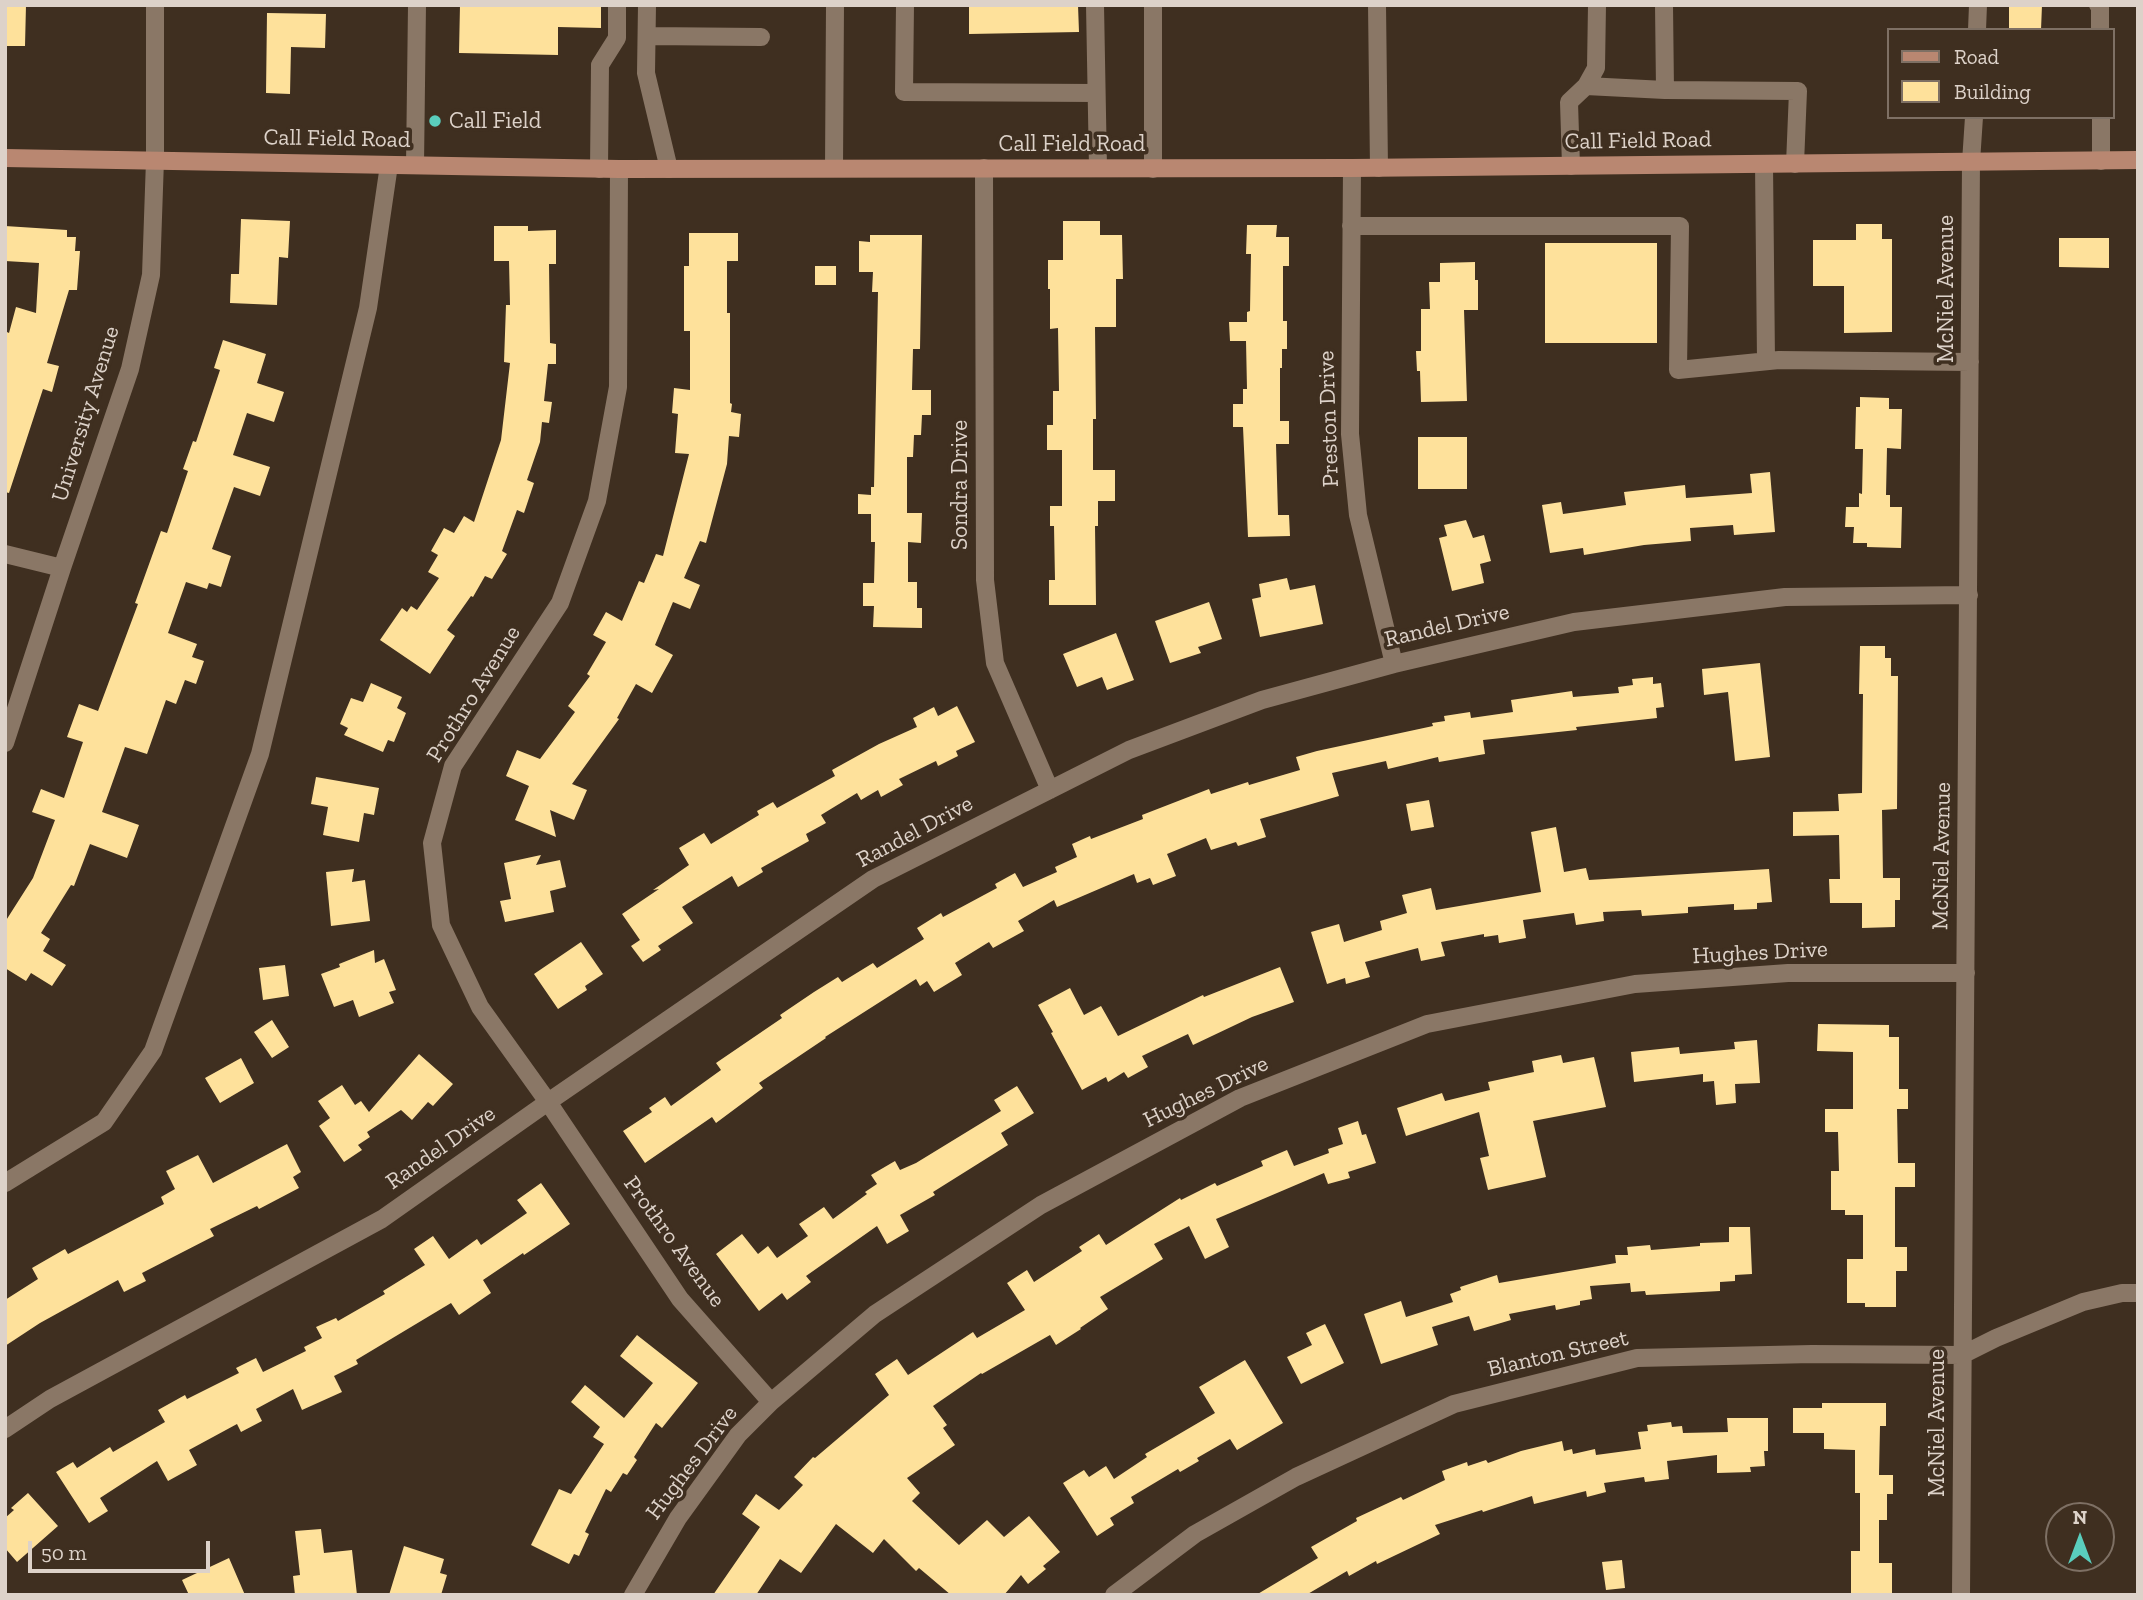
<!DOCTYPE html>
<html>
<head>
<meta charset="utf-8">
<style>
  body { margin:0 }
  #map { position:relative; width:2143px; height:1600px; overflow:hidden; background:#3f2f20; font-family:"Zilla Slab",serif }
  canvas { display:block }
  .frame { position:absolute; inset:0; border:7px solid #ddd2c9; pointer-events:none }
  .legend { position:absolute; left:1887px; top:28px; width:228px; height:91px; box-sizing:border-box; background:#3f2f20; border:2px solid #7e7064; margin:0; padding:9px 12px; list-style:none; font-size:21px; color:#ddd2c9 }
  .legend li { display:flex; align-items:center; gap:14px; height:35px }
  .legend b { width:35px; border:2px solid #7e7064 }
  .north { position:absolute; left:2045px; top:1502px; width:70px; height:70px; box-sizing:border-box; background:#3f2f20; border:2px solid #7e7064; border-radius:50%; rotate:0deg; font-size:19px; font-weight:700; line-height:28px; text-align:center; color:#ddd2c9 }
  .north::after { content:''; display:block; margin:auto; width:24px; height:32px; background:#5acebd; clip-path:polygon(50% 0,100% 100%,50% 72%,0 100%) }
  .scale { position:absolute; left:28px; top:1541px; width:182px; height:32px; box-sizing:border-box; border:4px solid #ddd2c9; border-top:0; padding-left:9px; font-size:21px; line-height:24px; white-space:nowrap; color:#ddd2c9; -webkit-text-stroke:5px #3f2f20; paint-order:stroke }
</style>
</head>
<body>
<div id="map">
<canvas width="2143" height="1600"></canvas>
<div class="frame"></div>
<ul class="legend">
<li><b style="height:9px;background:#b98771"></b>Road</li>
<li><b style="height:19px;background:#fee19b"></b>Building</li>
</ul>
<div class="north">N</div>
<div class="scale">50 m</div>
</div>
<script>
const ctx = document.querySelector('canvas').getContext('2d');
ctx.lineJoin = 'round';
function fillPath(path, color) { ctx.fillStyle = color; ctx.fill(path, 'evenodd'); }
const toPath = rows => new Path2D(rows.map(r => 'M' + r).join(''));
function trace(path, color, width, dash) { ctx.strokeStyle = color; ctx.lineWidth = width; ctx.lineCap = dash ? 'butt' : 'round'; ctx.setLineDash(dash || []); ctx.stroke(path); }
function write(font, color, halo, rows, align = 'center') {
  ctx.font = font + ' "Zilla Slab",serif'; ctx.lineWidth = 7; ctx.setLineDash([]); ctx.textBaseline = 'middle'; ctx.strokeStyle = halo; ctx.fillStyle = color; for (const [text, x, y, turn = 0] of rows) {
    ctx.save(); ctx.translate(x, y); ctx.rotate((+turn || 0) * Math.PI / 180); ctx.textAlign = isNaN(turn) ? turn : align; if (halo) ctx.strokeText(text, 0, 0); ctx.fillText(text, 0, 0); ctx.restore();
  }
}
fillPath(toPath([
  [5,5,26,5,25,46,5,46],
  [460,5,601,5,601,28,558,27,558,55,459,53],
  [969,5,1078,5,1079,32,969,34],
  [2009,5,2042,5,2041,30,2009,30],
  [267,13,326,14,325,48,291,47,290,94,266,93],
  [241,219,290,221,288,258,279,257,277,305,230,303,231,274,239,274],
  [1063,221,1100,221,1100,235,1122,235,1123,279,1116,279,1116,327,1095,327,1096,419,1093,419,1093,470,1115,470,1115,501,1098,501,1098,526,1095,526,1096,605,1049,605,1049,580,1055,580,1054,526,1050,526,1050,506,1062,506,1062,450,1047,450,1047,425,1053,425,1053,391,1059,391,1058,328,1050,329,1050,289,1048,289,1048,260,1063,260],
  [1856,224,1882,224,1882,239,1892,239,1892,332,1844,333,1844,286,1813,286,1813,240,1856,240],
  [1247,225,1277,225,1276,237,1289,237,1289,266,1283,266,1283,321,1287,321,1287,349,1282,349,1282,368,1280,368,1280,421,1289,421,1289,444,1276,444,1278,515,1289,515,1290,536,1248,537,1243,427,1233,427,1233,404,1243,404,1243,389,1247,389,1246,341,1230,341,1229,322,1247,322,1247,312,1250,311,1251,254,1246,254],
  [5,226,67,230,67,237,76,237,75,251,80,251,77,290,69,290,47,363,59,366,52,392,43,389,9,493,5,492,5,331,9,333,16,307,36,313,39,263,5,261],
  [494,226,528,226,528,231,556,230,556,264,549,264,550,343,556,344,556,364,548,364,544,401,552,402,549,423,542,422,540,442,527,480,534,483,524,513,517,510,502,551,507,554,492,579,485,576,473,597,471,596,447,630,455,636,430,674,380,640,402,608,407,612,411,606,417,610,439,578,428,572,438,555,431,551,444,528,454,533,464,516,474,522,501,440,510,363,504,362,506,305,510,305,509,261,494,261],
  [689,233,738,233,738,261,727,261,727,313,730,313,730,403,732,404,731,412,741,414,739,437,729,436,727,464,706,543,700,541,684,578,700,585,690,609,673,602,655,645,673,655,652,693,636,684,617,718,619,719,572,784,587,790,574,820,550,810,556,837,515,820,529,786,506,776,517,750,540,759,575,712,568,706,590,676,587,674,606,642,593,635,606,612,622,621,639,581,644,583,656,554,663,556,689,454,675,453,678,414,672,413,674,388,690,390,690,331,684,331,684,266,689,266],
  [870,235,922,235,920,349,913,349,912,390,931,390,931,415,922,415,921,435,914,435,913,457,907,457,907,513,922,513,921,543,908,542,908,582,917,582,917,608,922,608,922,628,873,627,874,606,863,606,863,583,874,583,875,542,871,542,871,514,858,514,858,494,871,495,871,487,874,487,878,292,872,292,873,272,859,272,859,241,870,242],
  [2059,238,2109,238,2109,268,2059,267],
  [1545,243,1657,243,1657,343,1545,343],
  [1475,262,1475,280,1478,280,1478,310,1464,310,1467,401,1421,402,1420,371,1417,371,1416,351,1421,351,1421,309,1430,309,1429,282,1440,282,1440,263],
  [815,266,836,266,836,285,815,285],
  [223,340,266,354,257,383,284,392,274,422,247,413,233,455,270,467,260,496,234,487,212,549,231,556,221,587,209,583,207,589,186,582,168,633,197,644,192,657,204,661,196,684,185,680,176,704,166,700,147,754,125,747,102,812,139,825,127,858,90,844,74,886,71,885,41,933,50,939,43,951,66,965,52,986,31,973,26,981,5,968,5,922,33,878,55,820,32,812,41,789,64,798,83,742,67,737,79,704,98,711,138,604,135,603,161,531,167,533,188,471,183,469,193,441,196,442,220,370,214,368],
  [1860,397,1889,398,1889,409,1902,409,1901,449,1887,448,1886,495,1890,495,1890,507,1902,507,1901,548,1867,547,1867,543,1853,543,1854,527,1845,527,1846,507,1859,507,1859,493,1862,494,1863,449,1855,449,1856,407,1860,407],
  [1418,437,1467,437,1467,489,1418,489],
  [1770,472,1775,532,1734,535,1733,525,1690,528,1691,541,1644,545,1584,555,1583,548,1550,553,1542,505,1561,502,1563,514,1626,505,1624,492,1685,485,1686,498,1752,493,1750,474],
  [1466,520,1473,538,1484,535,1491,561,1480,564,1484,583,1452,591,1439,538,1447,536,1444,525],
  [1287,578,1290,590,1315,585,1323,624,1260,637,1252,599,1261,597,1259,584],
  [1209,602,1222,639,1198,647,1201,653,1170,663,1155,621],
  [1116,633,1134,680,1107,690,1102,677,1077,687,1063,654],
  [1860,646,1885,646,1885,658,1891,658,1891,676,1898,676,1897,809,1882,810,1883,878,1900,878,1900,900,1895,900,1895,927,1862,928,1862,903,1830,903,1829,879,1840,879,1839,835,1793,836,1793,812,1839,811,1838,794,1862,793,1863,694,1859,694],
  [1760,663,1770,757,1735,761,1728,692,1704,695,1702,669],
  [1653,677,1653,684,1661,683,1664,707,1656,708,1657,718,1576,727,1577,730,1483,740,1485,754,1439,762,1438,757,1388,769,1386,761,1332,773,1339,796,1260,819,1266,837,1238,846,1236,842,1211,850,1206,838,1167,854,1176,876,1153,885,1150,878,1137,883,1134,874,1057,907,1054,900,1018,921,1024,931,993,948,989,942,955,963,962,975,934,992,927,981,920,986,916,979,825,1037,826,1038,759,1083,763,1088,716,1123,712,1117,645,1163,623,1131,652,1112,649,1108,665,1097,671,1106,721,1070,716,1063,782,1018,780,1015,814,992,838,977,842,982,873,963,877,968,924,939,917,928,941,913,943,917,997,888,995,884,1015,873,1023,887,1057,872,1055,867,1077,857,1072,844,1090,836,1091,839,1143,819,1142,815,1209,789,1211,794,1248,782,1249,785,1300,770,1296,757,1317,751,1433,726,1432,723,1445,721,1444,716,1470,712,1471,718,1513,712,1511,700,1572,691,1573,697,1619,693,1618,687,1633,685,1632,679],
  [371,683,402,697,397,708,406,713,394,742,388,740,383,752,344,735,348,728,340,724,351,698,363,702],
  [957,706,975,742,956,751,958,756,938,766,936,761,899,779,903,785,881,797,878,790,861,800,857,793,821,815,826,823,806,834,809,841,761,868,763,872,738,887,732,876,682,907,693,923,658,946,661,950,643,962,631,946,640,940,622,914,659,889,653,890,689,865,679,848,704,833,711,844,759,815,757,811,773,802,777,808,835,776,832,770,879,744,917,727,913,718,934,707,938,716],
  [316,777,379,788,374,815,364,813,359,842,323,835,328,807,311,804],
  [1429,800,1434,827,1411,831,1406,804],
  [1556,827,1564,872,1586,868,1589,880,1769,869,1772,902,1757,903,1757,909,1734,910,1734,904,1688,907,1688,913,1642,916,1641,910,1603,912,1604,921,1576,925,1574,913,1523,920,1526,938,1499,943,1498,935,1484,937,1484,934,1441,942,1445,956,1421,961,1418,948,1365,962,1370,977,1346,984,1345,978,1327,984,1311,932,1339,924,1344,942,1382,930,1380,921,1407,913,1402,895,1431,888,1436,910,1541,892,1531,832],
  [541,855,536,865,560,860,566,887,550,891,554,912,505,922,500,901,511,899,504,863],
  [354,869,352,882,365,880,370,921,331,926,326,872],
  [581,942,603,974,585,986,587,990,558,1009,534,974],
  [374,950,375,963,384,959,396,990,389,992,394,1003,359,1017,353,1000,334,1007,321,974,340,967,339,964],
  [285,965,289,996,263,1000,259,968],
  [1280,967,1294,1002,1252,1017,1193,1045,1188,1034,1142,1056,1148,1067,1128,1078,1124,1072,1108,1082,1106,1077,1082,1090,1051,1033,1053,1032,1038,1005,1070,988,1084,1015,1101,1006,1118,1036,1203,995,1204,997],
  [272,1020,289,1047,272,1058,254,1032],
  [1818,1024,1889,1025,1889,1037,1899,1037,1899,1089,1908,1089,1908,1109,1897,1109,1898,1163,1915,1163,1915,1187,1895,1187,1895,1247,1907,1247,1907,1271,1896,1271,1896,1307,1865,1307,1865,1303,1847,1303,1847,1259,1863,1259,1863,1215,1845,1215,1845,1210,1831,1210,1831,1171,1839,1171,1838,1132,1825,1132,1825,1109,1853,1109,1853,1052,1817,1051],
  [1757,1040,1760,1083,1735,1084,1736,1103,1716,1105,1714,1081,1703,1082,1703,1074,1634,1082,1631,1052,1679,1047,1680,1054,1735,1049,1734,1042],
  [419,1054,453,1084,433,1106,428,1102,412,1120,401,1110,367,1132,370,1137,358,1145,362,1150,344,1162,319,1126,330,1118,318,1101,342,1085,355,1105,361,1101,369,1112],
  [1561,1055,1563,1063,1594,1057,1606,1107,1533,1121,1546,1177,1488,1190,1480,1158,1489,1156,1479,1112,1406,1136,1397,1108,1442,1093,1445,1101,1490,1090,1488,1082,1534,1072,1532,1061],
  [241,1058,254,1083,220,1103,205,1078],
  [1017,1086,1034,1113,1001,1133,1008,1145,933,1192,935,1195,900,1215,909,1231,887,1244,877,1226,806,1276,811,1282,787,1300,782,1293,759,1311,716,1254,742,1234,758,1254,768,1246,777,1258,808,1236,799,1224,824,1207,833,1219,867,1194,865,1192,877,1184,871,1175,895,1161,900,1170,916,1163,1001,1111,994,1100],
  [1358,1121,1362,1135,1366,1134,1376,1163,1348,1172,1350,1178,1328,1184,1324,1173,1216,1219,1229,1247,1205,1259,1189,1226,1154,1244,1163,1259,1100,1297,1108,1309,1080,1328,1081,1329,1056,1345,1050,1335,982,1374,981,1373,933,1406,947,1425,943,1428,955,1445,907,1478,920,1493,912,1501,959,1545,987,1520,1004,1537,1029,1516,1060,1552,1043,1566,1046,1569,1028,1584,1021,1575,1004,1595,951,1595,919,1568,916,1571,884,1539,873,1553,836,1524,801,1573,780,1559,756,1595,713,1595,760,1527,742,1514,756,1494,779,1510,803,1485,794,1477,813,1457,815,1458,889,1395,875,1374,897,1359,908,1375,973,1332,977,1338,1025,1310,1007,1283,1027,1270,1034,1282,1082,1251,1079,1247,1099,1234,1106,1245,1180,1198,1181,1200,1215,1183,1217,1186,1263,1166,1261,1161,1287,1150,1294,1166,1329,1153,1328,1149,1343,1144,1338,1128],
  [287,1144,301,1172,293,1177,299,1188,259,1209,257,1206,210,1229,214,1236,142,1273,146,1281,124,1292,118,1280,40,1323,5,1346,5,1300,38,1279,32,1268,65,1249,68,1254,164,1204,161,1197,175,1189,166,1171,198,1155,213,1183],
  [541,1183,570,1224,524,1255,523,1253,483,1280,491,1293,459,1315,451,1303,356,1360,358,1364,334,1376,342,1392,302,1410,293,1389,256,1409,262,1421,241,1432,237,1424,189,1450,197,1465,168,1481,157,1461,100,1498,108,1511,89,1523,56,1472,73,1462,77,1468,110,1447,113,1452,165,1422,158,1410,185,1395,187,1399,239,1373,236,1368,256,1358,263,1372,306,1351,304,1347,322,1338,316,1327,336,1318,338,1321,385,1294,383,1291,425,1265,414,1249,433,1236,449,1259,477,1239,481,1245,527,1213,517,1200],
  [1729,1227,1750,1227,1752,1274,1735,1275,1735,1281,1720,1282,1720,1291,1646,1295,1645,1291,1631,1292,1630,1283,1590,1286,1592,1299,1580,1301,1580,1305,1556,1310,1555,1305,1509,1314,1511,1320,1474,1331,1469,1316,1432,1327,1438,1345,1381,1364,1364,1314,1401,1301,1406,1317,1453,1302,1450,1294,1461,1290,1460,1287,1497,1275,1499,1283,1616,1263,1615,1255,1628,1255,1627,1247,1650,1245,1651,1250,1700,1246,1700,1243,1729,1242],
  [1325,1324,1344,1363,1301,1384,1287,1357,1312,1345,1306,1333],
  [637,1335,698,1383,662,1428,656,1423,634,1457,637,1460,627,1475,623,1473,611,1492,606,1489,585,1532,589,1534,579,1556,574,1554,569,1564,531,1545,559,1489,571,1494,604,1444,593,1437,600,1427,571,1402,585,1385,624,1418,653,1383,620,1356],
  [1245,1360,1283,1423,1237,1450,1230,1439,1197,1458,1199,1461,1180,1472,1178,1469,1131,1497,1134,1503,1110,1518,1114,1525,1097,1536,1063,1483,1084,1470,1089,1477,1106,1466,1114,1479,1147,1457,1145,1454,1215,1413,1199,1387],
  [1822,1403,1886,1403,1886,1426,1880,1426,1879,1475,1893,1475,1893,1494,1887,1494,1887,1520,1879,1520,1879,1563,1892,1563,1892,1595,1851,1595,1851,1551,1860,1551,1860,1493,1855,1493,1855,1450,1824,1449,1824,1433,1793,1433,1793,1408,1822,1408],
  [1727,1418,1768,1418,1768,1451,1764,1451,1765,1466,1750,1467,1751,1472,1717,1473,1717,1455,1667,1461,1669,1479,1645,1482,1644,1477,1604,1483,1606,1492,1587,1497,1586,1491,1534,1504,1532,1496,1483,1512,1482,1510,1435,1525,1440,1534,1377,1564,1376,1561,1349,1576,1347,1571,1306,1595,1256,1595,1318,1558,1311,1547,1357,1521,1356,1518,1401,1497,1403,1500,1445,1480,1442,1471,1467,1462,1468,1466,1486,1460,1488,1463,1521,1451,1562,1441,1564,1451,1572,1449,1573,1454,1595,1449,1596,1455,1641,1449,1638,1432,1648,1431,1647,1425,1671,1422,1672,1427,1682,1426,1683,1433,1728,1432],
  [28,1493,58,1526,17,1562,5,1548,5,1518,14,1510,11,1508],
  [321,1529,324,1553,352,1550,357,1595,295,1595,293,1576,300,1575,295,1531],
  [404,1546,444,1559,440,1573,447,1575,441,1595,389,1595],
  [229,1558,245,1595,189,1595,182,1580],
  [1622,1560,1625,1588,1606,1590,1602,1562]
]), '#fee19b');
trace(toPath([
  [647,5,646,73,669,169],
  [905,5,904,92,1096,93],
  [1095,5,1098,168],
  [1377,5,1379,168],
  [1664,5,1665,90],
  [2098,5,2100,7,2100,30],
  [1977,30,1978,5],
  [647,36,761,37],
  [1586,86,1665,90,1798,91,1795,164],
  [2101,117,2101,161],
  [1764,164,1766,361],
  [415,165,417,5],
  [1571,166,1569,102,1586,86,1596,68,1597,5],
  [834,168,835,5],
  [984,168,985,580,995,663,1050,790],
  [1352,168,1350,434,1358,515,1394,664],
  [599,169,600,65,617,38,617,5],
  [619,169,618,387,597,501,560,603,453,766,432,843,441,925,480,1007,548,1102,680,1299,771,1402],
  [1153,169,1153,5],
  [1351,226,1680,226,1678,370,1779,360,1970,362],
  [5,554,62,568],
  [5,743,62,568,130,369,151,275,155,160,155,5],
  [5,1183,104,1122,153,1051,260,754,368,308,389,165],
  [5,1429,50,1399,382,1219,548,1102,873,879,1129,750,1262,700,1394,664,1574,622,1785,597,1969,595],
  [633,1595,678,1518,738,1435,771,1402,875,1314,1041,1205,1240,1098,1427,1024,1635,984,1788,973,1966,973],
  [1114,1595,1195,1534,1296,1477,1454,1404,1637,1358,1812,1354,1962,1355,1996,1338,2083,1302,2122,1293,2138,1293],
  [1961,1595,1971,162,1974,117]
]), '#8a7766', 18);
trace(toPath([
  [5,158,619,169,1352,168,2138,160]
]), '#b98771', 18);
for (const [x, y, r, color] of [
  [435,121,7,"#5acebd"]
]) { const dot = new Path2D(); dot.arc(x, y, r, 0, 2 * Math.PI); ctx.fillStyle = color; ctx.fill(dot); trace(dot, '#3f2f20', 2.5); }
write('23px', '#ddd2c9', '#3f2f20', [
  ["Call Field",449,121]
], 'left');
write('23px', '#ddd2c9', '#3f2f20', [
  ["Call Field Road",337,139,1],
  ["Call Field Road",1638,141,-1],
  ["Call Field Road",1072,144],
  ["McNiel Avenue",1946,289,-90],
  ["University Avenue",86,414,-73],
  ["Preston Drive",1329,419,-92],
  ["Sondra Drive",960,485,-90],
  ["Randel Drive",1447,626,-13],
  ["Prothro Avenue",474,694,-58],
  ["Randel Drive",915,832,-28],
  ["McNiel Avenue",1942,856,-89],
  ["Hughes Drive",1760,953,-3],
  ["Hughes Drive",1206,1092,-26],
  ["Randel Drive",441,1148,-35],
  ["Prothro Avenue",674,1242,54],
  ["Blanton Street",1558,1354,-13],
  ["McNiel Avenue",1937,1423,-90],
  ["Hughes Drive",692,1463,-53]
]);
</script>
</body>
</html>
